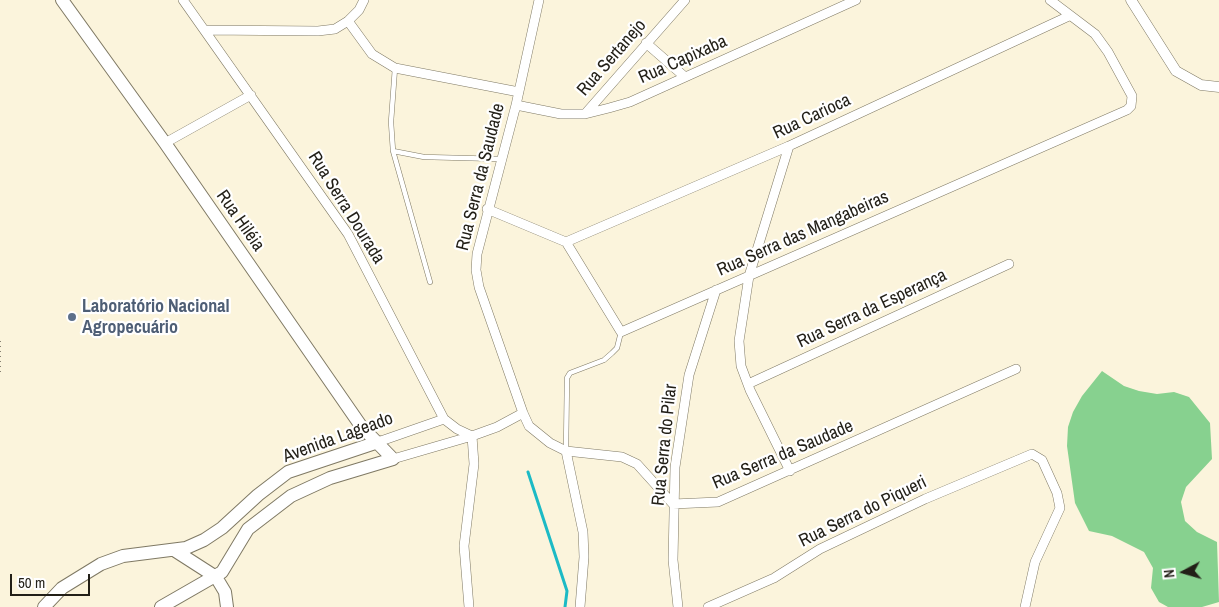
<!DOCTYPE html>
<html>
<head>
<meta charset="utf-8">
<style>
  body { margin:0 }
  #map { position:relative; width:1219px; height:607px; overflow:hidden; background:#fbf4dc; font-family:"Archivo Narrow",sans-serif }
  canvas { display:block }
  .north { position:absolute; left:1159px; top:547px; width:50px; height:50px; -webkit-text-stroke:4px #fff; paint-order:stroke; rotate:264deg; font-size:14px; font-weight:700; line-height:20px; text-align:center; color:#221f17 }
  .north::after { content:''; display:block; margin:auto; width:18px; height:22px; background:#221f17; clip-path:polygon(50% 0,100% 100%,50% 72%,0 100%) }
  .scale { position:absolute; left:10px; top:574px; width:80px; height:22px; box-sizing:border-box; border:2px solid #221f17; border-top:0; padding-left:6px; font-size:15px; line-height:18px; white-space:nowrap; color:#221f17; -webkit-text-stroke:4px #fff; paint-order:stroke }
</style>
</head>
<body>
<div id="map">
<canvas width="1219" height="607"></canvas>
<div class="north">N</div>
<div class="scale">50 m</div>
</div>
<script>
const ctx = document.querySelector('canvas').getContext('2d');
ctx.lineJoin = 'round';
function fillPath(path, color) { ctx.fillStyle = color; ctx.fill(path, 'evenodd'); }
const toPath = rows => new Path2D(rows.map(r => 'M' + r).join(''));
function trace(path, color, width, dash) { ctx.strokeStyle = color; ctx.lineWidth = width; ctx.lineCap = dash ? 'butt' : 'round'; ctx.setLineDash(dash || []); ctx.stroke(path); }
function write(font, color, halo, rows, align = 'center') {
  ctx.font = font + ' "Archivo Narrow",sans-serif'; ctx.lineWidth = 4.5; ctx.setLineDash([]); ctx.textBaseline = 'middle'; ctx.strokeStyle = halo; ctx.fillStyle = color; for (const [text, x, y, turn = 0] of rows) {
    ctx.save(); ctx.translate(x, y); ctx.rotate((+turn || 0) * Math.PI / 180); ctx.textAlign = isNaN(turn) ? turn : align; if (halo) ctx.strokeText(text, 0, 0); ctx.fillText(text, 0, 0); ctx.restore();
  }
}
fillPath(toPath([
  [1102,371,1124,386,1139,391,1157,394,1174,392,1189,397,1210,423,1212,459,1186,487,1181,502,1185,521,1197,532,1217,542,1219,602,1202,607,1168,607,1159,602,1151,588,1153,568,1144,552,1112,536,1089,531,1075,503,1067,446,1068,427,1073,412,1082,396]
]), '#87d18f');
trace(toPath([
  [528,472,567,591,565,607]
]), '#1cbac5', 3);
const service = toPath([
  [395,68,391,122,393,151,430,282],
  [393,151,424,157,501,159],
  [566,450,567,378,570,373,604,360,612,353,617,348,621,332]
]);
const minor = toPath([
  [183,0,348,234,444,419,457,429,472,436],
  [539,0,516,105,477,254,476,270,479,287,523,413,529,426,550,443,566,451,622,457,637,464,673,504,718,502,1016,369],
  [348,21,372,54,395,68,519,92],
  [206,30,318,31,335,29,348,21,359,10,364,0],
  [646,43,685,77],
  [516,105,561,114,585,114,609,108,630,102,856,0],
  [585,114,685,0],
  [165,143,251,95],
  [789,146,749,276,739,341,741,366,750,390,790,471],
  [487,209,566,242,621,332,1127,110,1131,106,1132,96,1108,52,1095,34,1050,0],
  [566,242,789,146,1069,16],
  [748,384,1009,264],
  [378,442,444,419],
  [566,451,583,532,584,557,580,607],
  [393,459,472,436,497,427,523,413],
  [469,607,464,546,474,464,472,436],
  [678,607,673,560,675,467,689,375,716,290],
  [708,607,774,578,820,549,925,499,1032,454,1042,460,1057,493,1060,508,1035,562,1025,607]
]);
const tertiary = toPath([
  [1131,0,1176,71,1201,85,1219,87]
]);
const secondary = toPath([
  [62,0,165,143,361,426,393,459,330,478,291,496,248,529,222,572,161,607],
  [174,550,216,577,225,592,227,607],
  [44,607,62,588,101,564,123,556,186,548,204,540,222,528,258,495,288,472,378,442]
]);
trace(service, '#7f7964', 5.5);
trace(minor, '#7f7964', 10);
trace(tertiary, '#7f7964', 11);
trace(secondary, '#7f7964', 14);
trace(toPath([
  [0,341,0,376]
]), '#868172', 2, [1, 4]);
trace(service, '#fff', 4.5);
trace(minor, '#fff', 9);
trace(tertiary, '#fff', 10);
trace(secondary, '#fff', 12);
for (const [x, y, r, color] of [
  [72,317,5,"#5c6f8a"]
]) { const dot = new Path2D(); dot.arc(x, y, r, 0, 2 * Math.PI); ctx.fillStyle = color; ctx.fill(dot); trace(dot, '#fff', 2); }
write('18px', '#221f17', '#fff', [
  ["Rua Sertanejo",612,58,-49],
  ["Rua Capixaba",683,60,-24],
  ["Rua Carioca",812,117,-25],
  ["Rua Serra da Saudade",481,177,-76],
  ["Rua Serra Dourada",346,208,58],
  ["Rua Hiléia",240,221,55],
  ["Rua Serra das Mangabeiras",803,234,-24],
  ["Rua Serra da Esperança",872,309,-25],
  ["Avenida Lageado",338,438,-20],
  ["Rua Serra do Pilar",665,445,-84],
  ["Rua Serra da Saudade",783,455,-23],
  ["Rua Serra do Piqueri",863,512,-26]
]);
write('bold 18px', '#4e5e75', '#fff', [
  ["Laboratório Nacional",82,307],
  ["Agropecuário",82,328]
], 'left');
</script>
</body>
</html>
